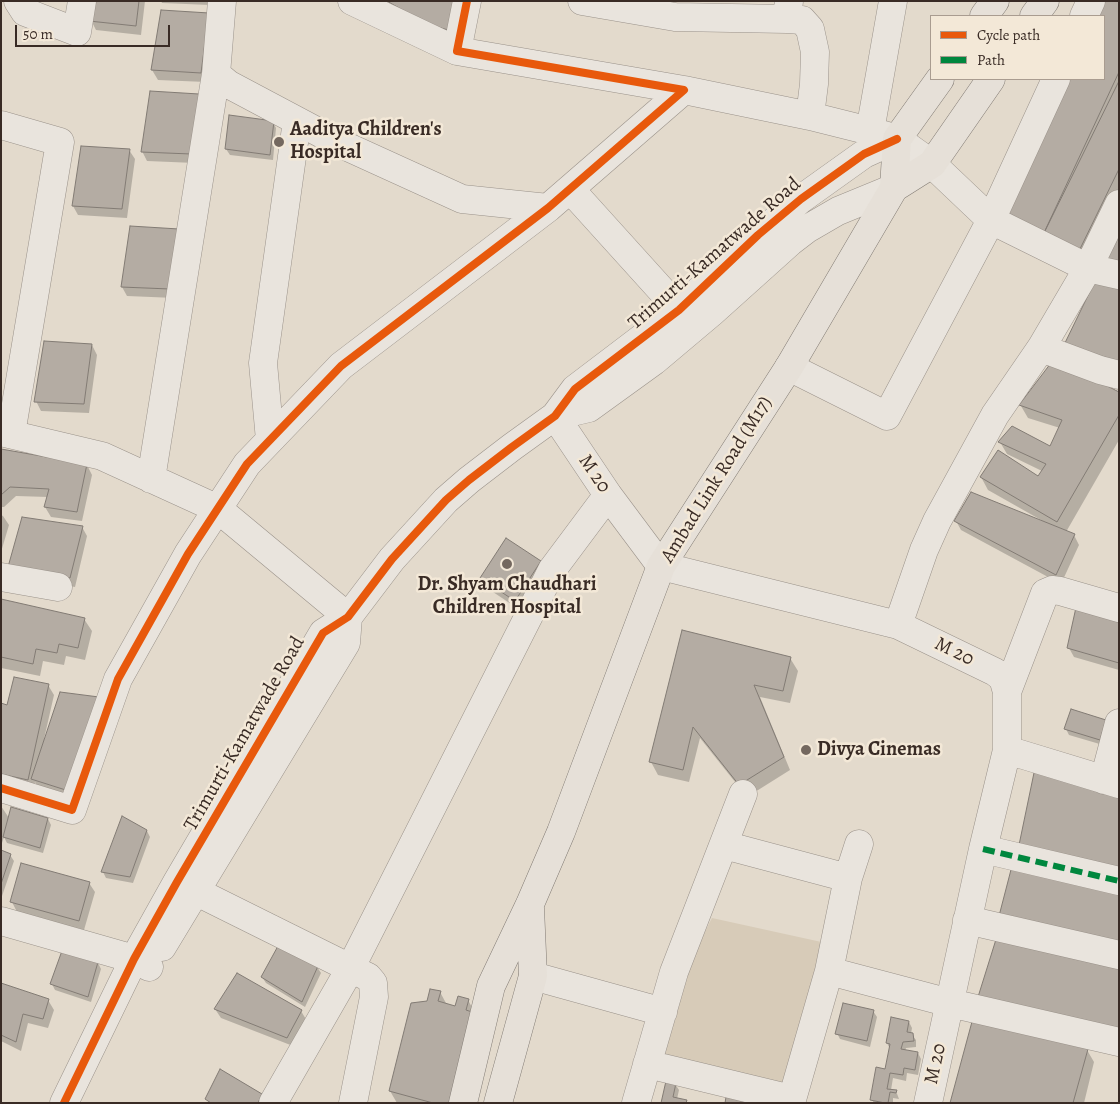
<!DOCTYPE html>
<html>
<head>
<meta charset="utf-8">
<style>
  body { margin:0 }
  #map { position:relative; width:1120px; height:1104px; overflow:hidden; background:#e3dacc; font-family:Alegreya,serif }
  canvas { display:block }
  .frame { position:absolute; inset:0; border:2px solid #392b25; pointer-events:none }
  .legend { position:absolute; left:930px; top:15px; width:175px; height:65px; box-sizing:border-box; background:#f3e8d7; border:1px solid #a99c90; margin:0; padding:6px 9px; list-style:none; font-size:15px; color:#392b25 }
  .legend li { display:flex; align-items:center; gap:10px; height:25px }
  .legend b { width:25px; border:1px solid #a99c90 }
  .scale { position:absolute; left:15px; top:25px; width:155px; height:22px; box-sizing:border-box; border:2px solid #392b25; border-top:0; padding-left:6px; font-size:15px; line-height:18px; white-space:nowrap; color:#392b25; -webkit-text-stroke:4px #f3e8d7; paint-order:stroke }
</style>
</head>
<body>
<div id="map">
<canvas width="1120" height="1104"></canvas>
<div class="frame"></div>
<ul class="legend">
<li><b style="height:6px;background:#e8590c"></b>Cycle path</li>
<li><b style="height:6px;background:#00873e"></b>Path</li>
</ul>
<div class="scale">50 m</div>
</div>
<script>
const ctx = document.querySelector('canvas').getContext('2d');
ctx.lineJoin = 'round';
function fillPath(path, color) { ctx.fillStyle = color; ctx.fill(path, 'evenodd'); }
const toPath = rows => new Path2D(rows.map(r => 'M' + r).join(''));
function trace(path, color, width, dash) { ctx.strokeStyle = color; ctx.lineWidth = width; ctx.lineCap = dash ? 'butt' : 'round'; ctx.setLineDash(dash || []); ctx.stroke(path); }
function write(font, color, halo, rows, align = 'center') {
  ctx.font = font + ' Alegreya,serif'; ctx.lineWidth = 5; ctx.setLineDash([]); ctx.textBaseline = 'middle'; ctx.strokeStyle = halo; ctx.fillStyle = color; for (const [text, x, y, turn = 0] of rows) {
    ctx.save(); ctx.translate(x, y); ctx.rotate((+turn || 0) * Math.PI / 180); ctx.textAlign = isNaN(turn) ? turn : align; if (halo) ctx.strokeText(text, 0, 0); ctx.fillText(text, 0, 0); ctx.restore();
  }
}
fillPath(toPath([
  [712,918,826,943,790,1092,657,1059,673,993]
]), '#d7cbb8');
fillPath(toPath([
  [93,1,145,1,141,35,96,30,91,20],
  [161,1,211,1,210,5,162,3],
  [374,1,470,1,455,42],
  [1106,1,1119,1,1119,196,1086,263,1008,215,1071,79,1104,79,1104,16,1099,16],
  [162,12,208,14,206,82,158,80,152,70],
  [198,95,195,163,147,161,142,151],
  [273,122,276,128,273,160,230,155,226,149],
  [82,147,129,150,135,159,127,218,78,215,73,206],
  [178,230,175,298,127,296,122,287],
  [92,345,97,355,89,413,41,411,36,401],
  [1119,393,1119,440,1066,532,1074,535,1079,545,1061,584,961,530,956,521,1040,522,1041,520,988,490,981,477,1038,477,1042,471,1007,454,1000,442,1051,447,1060,428,1028,418,1021,406],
  [1,450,87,465,92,475,82,521,51,517,45,507,48,497,16,496,4,507,1,507],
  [1,515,3,516,9,525,1,552],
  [82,527,87,536,75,587,14,576],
  [540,562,545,571,520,610,487,588,481,578],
  [1,601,84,619,92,631,85,660,66,656,64,665,43,661,40,676,1,668],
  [1119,618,1119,670,1074,657,1069,648],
  [683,632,790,658,798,671,790,703,760,697,790,770,747,797,700,738,689,782,658,775,651,762],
  [48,685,54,695,44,739,46,740,77,801,38,788,35,782,33,789,1,782,1,704,8,707],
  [1105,721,1103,745,1069,735,1066,729],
  [1,806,9,818,48,819,51,825,43,853,7,843,4,837,1,846],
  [147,831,150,837,133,883,106,878,103,872],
  [1,852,10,855,14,861,1,899],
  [89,883,95,892,84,930,17,912,12,902],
  [98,963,101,969,91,1002,55,990,52,984],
  [317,967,321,973,305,1007,266,983,262,977],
  [1,984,48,1000,54,1010,48,1028,28,1023,21,1051,1,1041],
  [440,992,447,1005,456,1007,468,1000,475,1013,465,1103,397,1103,390,1091,428,1002],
  [215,1009,301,1011,307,1021,293,1046,221,1018],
  [873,1011,877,1017,870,1047,840,1039,837,1033],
  [909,1022,912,1028,911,1034,916,1040,916,1047,906,1048,905,1051,918,1053,921,1059,918,1075,907,1073,906,1081,893,1078,891,1090,896,1091,899,1099,893,1098,893,1103,874,1103,872,1100,886,1070,890,1049,887,1043],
  [1087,1050,1094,1062,1084,1103,951,1103],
  [675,1084,679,1090,677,1099,687,1103,663,1103]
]), '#0003');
const building = toPath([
  [92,1,139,1,136,26,89,21,92,1],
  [387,1,459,1,448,30,424,23,387,1],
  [1105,1,1119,1,1119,72,1042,237,1006,215,1069,79,1104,79,1104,16,1098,16,1105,1],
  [161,10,209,13,201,73,151,70,161,10],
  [1119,81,1119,169,1079,251,1042,237,1119,81],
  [150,91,199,94,191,154,141,152,150,91],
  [229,115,274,121,270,155,225,149,229,115],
  [81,146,130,149,122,209,72,206,81,146],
  [1117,222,1119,222,1119,266,1107,263,1117,222],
  [130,226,179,229,170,289,121,287,130,226],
  [1097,277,1119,282,1119,363,1063,347,1097,277],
  [44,341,92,344,84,404,34,402,44,341],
  [1054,359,1119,392,1119,415,1057,522,980,477,998,450,1038,476,1046,464,998,442,1012,426,1050,446,1062,420,1019,405,1054,359],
  [1,449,87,464,77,512,44,507,49,489,10,487,1,495,1,449],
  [971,492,1075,534,1056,575,954,521,971,492],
  [22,517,83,526,70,578,8,567,22,517],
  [506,538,541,561,515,601,480,578,506,538],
  [1,599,85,618,78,648,59,644,57,653,36,649,33,664,1,657,1,599],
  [1077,603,1119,616,1119,663,1067,648,1077,603],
  [682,630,791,657,783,691,754,685,784,757,739,785,693,727,683,770,649,762,682,630],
  [14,677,49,684,28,780,1,774,1,703,7,705,14,677],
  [60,692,99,697,72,792,31,779,60,692],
  [1071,709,1106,720,1100,740,1064,729,1071,709],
  [1035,768,1119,791,1119,870,1019,845,1035,768],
  [11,807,48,818,40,848,3,837,11,807],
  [122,816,147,830,130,877,101,872,122,816],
  [1,850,11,854,1,884,1,850],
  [1013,862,1119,886,1119,945,999,916,1013,862],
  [21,863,90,882,79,921,10,902,21,863],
  [998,933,1119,962,1119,1031,978,997,998,933],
  [278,946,318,966,302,1002,261,977,278,946],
  [63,948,98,962,88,997,50,984,63,948],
  [237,973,302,1010,287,1038,214,1009,237,973],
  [1,983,49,999,43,1019,23,1014,16,1042,1,1035,1,983],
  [430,989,441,991,438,1001,455,1006,458,996,469,999,466,1010,478,1014,455,1103,433,1103,389,1091,411,1003,427,1001,430,989],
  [843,1003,874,1010,867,1041,835,1034,843,1003],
  [891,1017,909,1021,907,1032,913,1033,914,1041,903,1042,901,1049,918,1052,915,1070,904,1068,903,1075,890,1073,887,1089,897,1090,896,1093,890,1092,888,1103,885,1103,870,1100,876,1067,885,1069,890,1044,886,1043,891,1017],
  [973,1018,1088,1049,1073,1103,950,1103,973,1018],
  [220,1069,262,1094,258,1103,211,1103,205,1099,220,1069],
  [666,1081,676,1083,673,1097,687,1100,686,1103,661,1103,666,1081],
  [726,1097,747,1101,747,1103,725,1103,726,1097]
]);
fillPath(building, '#b4aca3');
trace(building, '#827b74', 1);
const minor = toPath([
  [18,1,25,12,77,32,82,1],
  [222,1,216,74,228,84,339,143,462,199,548,208],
  [352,1,457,51],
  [582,1,675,17,787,19,789,1],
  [1084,16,1091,1],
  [787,19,802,20,810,29,815,52,814,84,810,116],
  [684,90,810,116,870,131,897,139,932,164,991,220,1088,268,1119,275],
  [1,125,60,142,11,434],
  [870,131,893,1],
  [570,189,692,324],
  [1119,204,1088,268,1041,348,1100,370,1119,375],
  [789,367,887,416,991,220,1056,79],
  [555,416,608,495,661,566,898,625,995,672,1003,678,1007,692,1007,750,983,849,928,1103],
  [555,416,589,408,654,361,711,313,790,242,807,229,838,211,894,188],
  [1,432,102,456,218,509,348,617],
  [270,440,263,363,297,121],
  [151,479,216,74],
  [1,577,58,587],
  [898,625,924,550,937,521,995,415,1041,348],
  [1007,692,1045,593,1052,590,1060,591,1119,608],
  [1007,750,1119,784],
  [1104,780,1119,723],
  [1,788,72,810,118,679,188,554,247,464,341,366,548,208,684,90,457,51,467,1],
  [724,845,848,878],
  [983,849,1119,881],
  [195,891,368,977,373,983,374,997,353,1103],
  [967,920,1119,955],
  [1,921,134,959,149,967],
  [162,947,346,643,348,617],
  [829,971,950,1003,1119,1042],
  [533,976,663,1012],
  [647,1064,792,1099],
  [64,1103,134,959,177,882,323,633,348,617,392,559,446,500,469,480,512,447,555,416,575,389,679,310,758,235,801,199,864,154,897,139],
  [273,1103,350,969,552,570,608,495],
  [636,1103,674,972,743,794],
  [791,1103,829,971,848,878,859,844]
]);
const major = toPath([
  [984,16,995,1],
  [1034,16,1045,1],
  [894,188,932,164,991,79],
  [463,1103,491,986,530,904,561,832,661,566,789,367,894,188,897,139,940,79],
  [498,1103,533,976,530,908]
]);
trace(minor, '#9a928a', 29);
trace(major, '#827b74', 29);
trace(minor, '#e9e4dd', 28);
trace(major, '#e6e0d8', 28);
trace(toPath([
  [983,849,1119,881]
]), '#00873e', 6, [12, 6]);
trace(toPath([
  [1,788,72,810,118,679,188,554,247,464,341,366,548,208,684,90,457,51,467,1],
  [64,1103,134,959,177,882,323,633,348,617,392,559,446,500,469,480,512,447,555,416,575,389,679,310,758,235,801,199,864,154,897,139]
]), '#e8590c', 8);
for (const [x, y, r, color] of [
  [279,142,6,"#74685f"],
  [507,564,6,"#74685f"],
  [806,750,6,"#74685f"]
]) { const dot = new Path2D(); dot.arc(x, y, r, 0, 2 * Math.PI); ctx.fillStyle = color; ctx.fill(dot); trace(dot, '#f3e8d7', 2); }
write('bold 20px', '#392b25', '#f3e8d7', [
  ["Aaditya Children's",290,130],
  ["Hospital",290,153],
  ["Dr. Shyam Chaudhari",507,585,"center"],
  ["Children Hospital",507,608,"center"],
  ["Divya Cinemas",817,750]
], 'left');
write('20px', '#392b25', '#f3e8d7', [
  ["Trimurti-Kamatwade Road",715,254,-41],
  ["M 20",594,474,56],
  ["Ambad Link Road (M17)",717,480,-58],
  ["M 20",954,652,26],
  ["Trimurti-Kamatwade Road",245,734,-60],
  ["M 20",936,1064,-78]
]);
</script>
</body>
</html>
